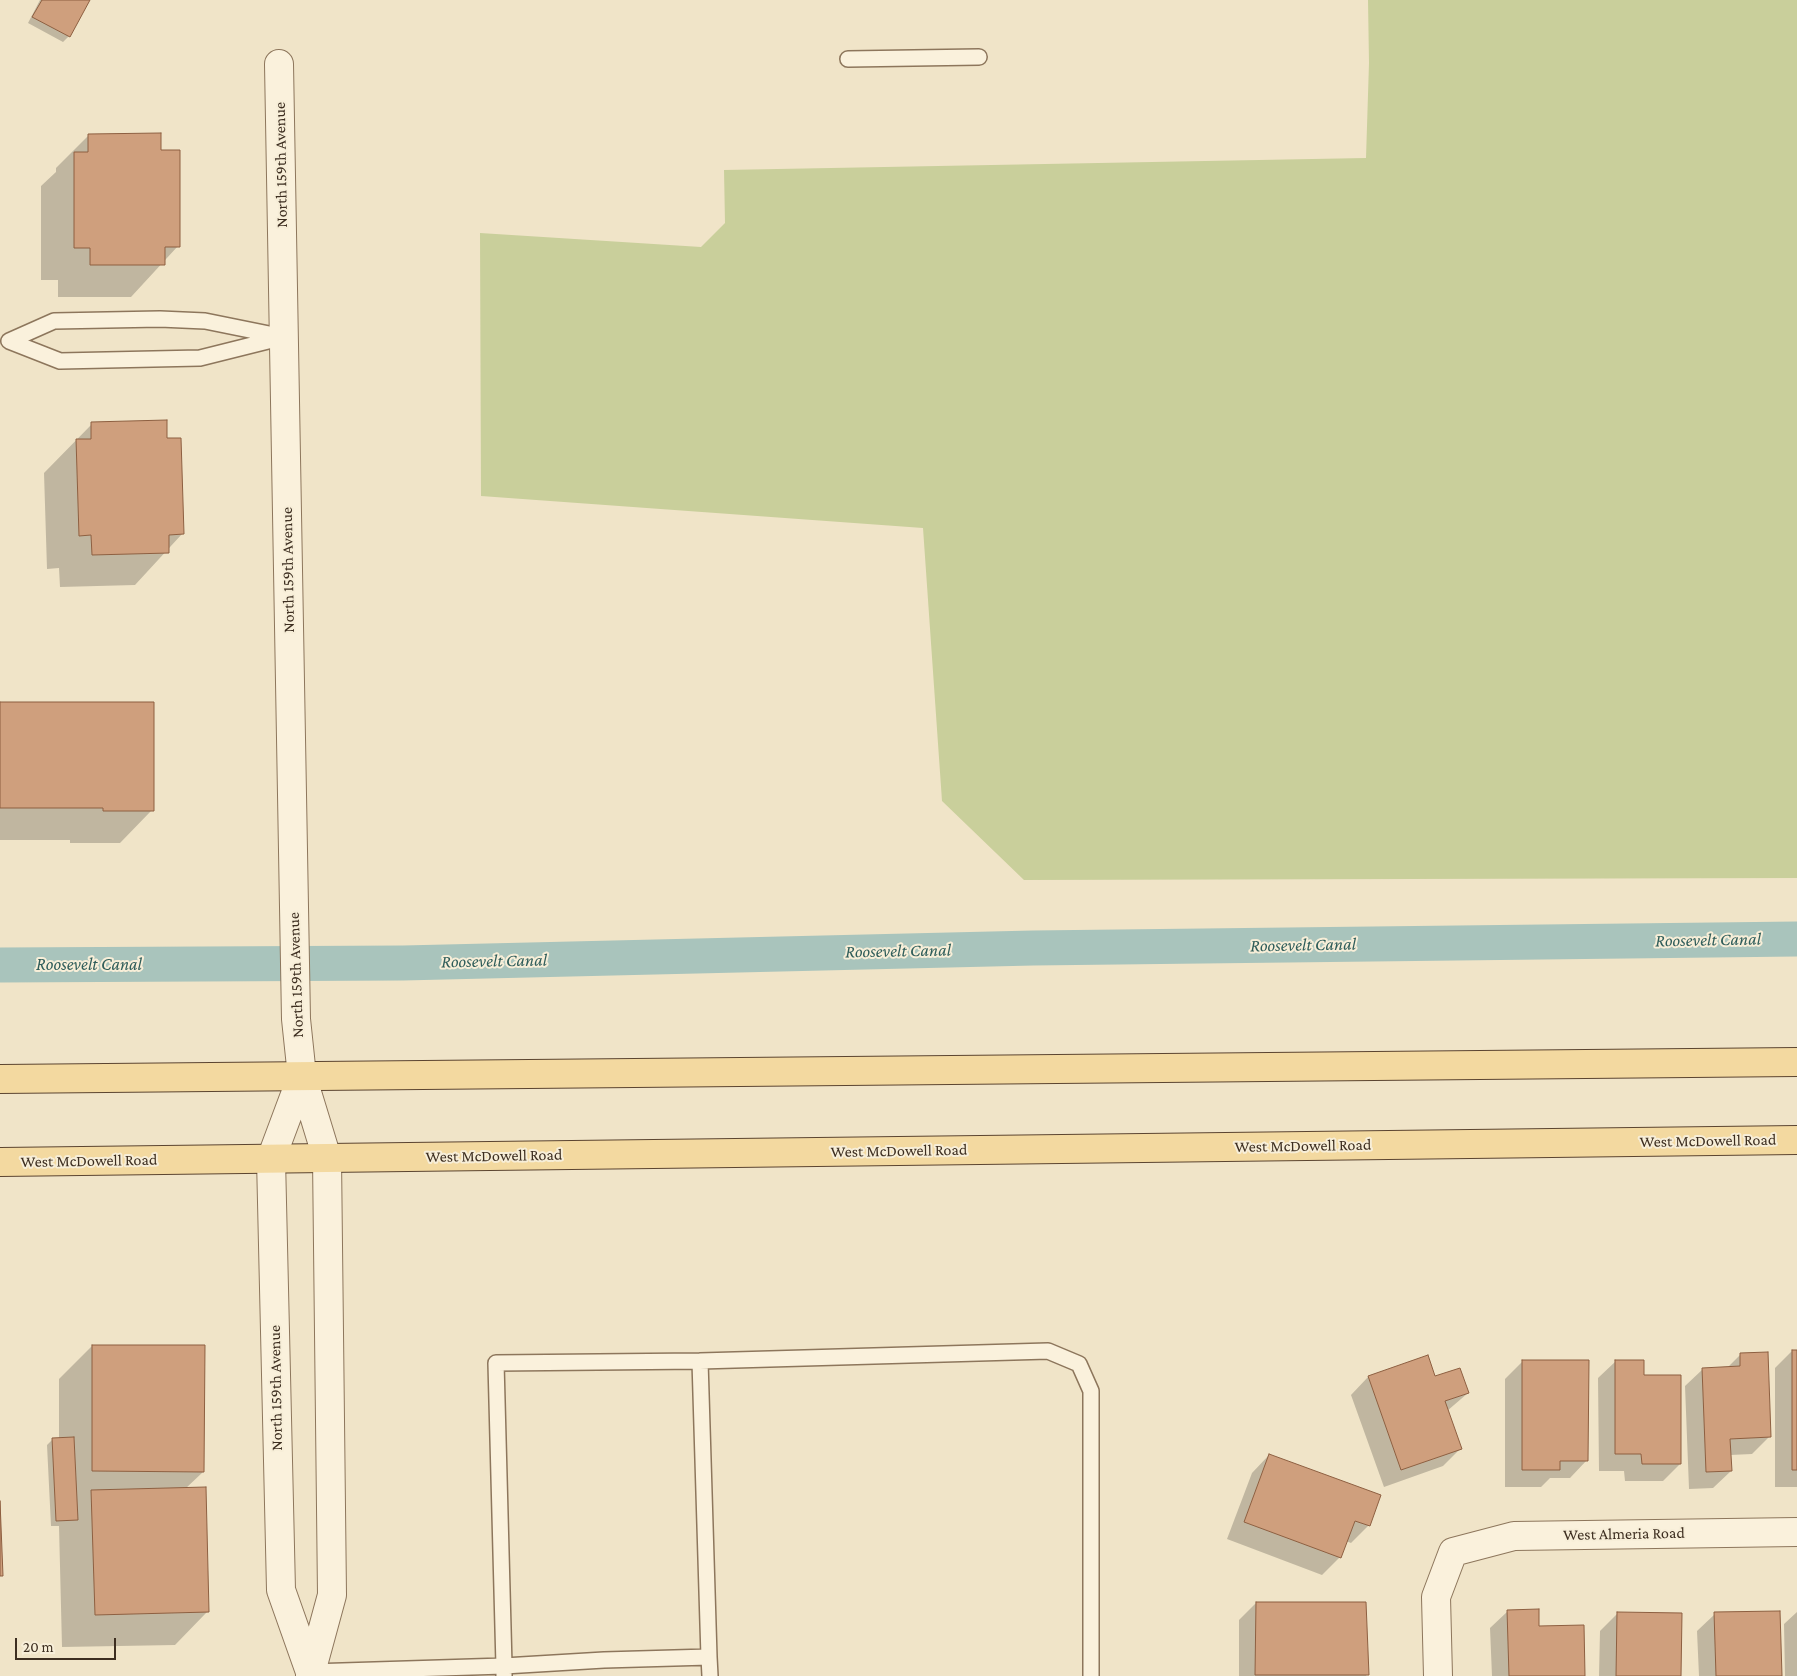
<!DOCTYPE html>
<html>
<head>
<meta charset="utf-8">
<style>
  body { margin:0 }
  #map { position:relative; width:1797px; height:1676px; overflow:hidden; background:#f0e4c8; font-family:"Crimson Pro",serif }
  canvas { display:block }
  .scale { position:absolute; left:15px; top:1638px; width:101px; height:22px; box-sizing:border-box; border:2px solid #3d2e20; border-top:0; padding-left:6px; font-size:15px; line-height:18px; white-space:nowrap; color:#3d2e20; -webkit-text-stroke:4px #f7eed8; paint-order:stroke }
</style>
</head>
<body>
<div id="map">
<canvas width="1797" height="1676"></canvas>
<div class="scale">20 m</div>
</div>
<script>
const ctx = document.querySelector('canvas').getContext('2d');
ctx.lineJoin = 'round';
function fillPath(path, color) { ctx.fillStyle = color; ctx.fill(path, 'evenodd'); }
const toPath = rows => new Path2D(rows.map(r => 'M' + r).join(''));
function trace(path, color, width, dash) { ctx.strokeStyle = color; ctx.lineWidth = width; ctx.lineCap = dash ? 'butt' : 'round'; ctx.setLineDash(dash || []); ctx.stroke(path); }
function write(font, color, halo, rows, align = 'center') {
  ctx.font = font + ' "Crimson Pro",serif'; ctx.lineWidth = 4; ctx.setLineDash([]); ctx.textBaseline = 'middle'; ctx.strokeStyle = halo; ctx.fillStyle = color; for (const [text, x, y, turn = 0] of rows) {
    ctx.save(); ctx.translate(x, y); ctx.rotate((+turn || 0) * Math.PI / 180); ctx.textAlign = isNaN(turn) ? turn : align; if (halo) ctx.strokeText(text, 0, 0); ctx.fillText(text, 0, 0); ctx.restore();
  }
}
fillPath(toPath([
  [1368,0,1797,0,1797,878,1024,880,942,801,923,528,481,496,480,233,701,247,725,223,724,170,1366,158,1369,63]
]), '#c9cf9b');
fillPath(toPath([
  [40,0,88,0,69,36,63,42,28,23],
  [89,135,159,152,178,246,131,297,58,297,58,280,41,280,41,186,56,172,56,168],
  [92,424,166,439,182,534,135,585,60,587,59,568,47,569,44,473],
  [0,703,152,810,120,843,70,843,70,840,0,840],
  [92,1346,203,1472,185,1489,207,1612,175,1645,62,1647,59,1526,51,1526,47,1445,53,1439,59,1439,59,1379],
  [1792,1351,1797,1351,1797,1487,1775,1487,1775,1368],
  [1740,1355,1770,1436,1752,1454,1730,1455,1731,1471,1713,1488,1689,1489,1685,1386,1703,1369,1727,1368],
  [1427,1357,1434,1378,1468,1393,1447,1411,1460,1449,1443,1466,1384,1487,1351,1395,1368,1377],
  [1523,1361,1587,1460,1570,1478,1550,1478,1541,1487,1505,1487,1505,1379],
  [1616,1361,1643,1376,1680,1464,1663,1481,1625,1481,1624,1471,1599,1471,1598,1378],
  [1269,1455,1369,1525,1351,1543,1346,1541,1340,1557,1322,1575,1227,1539,1252,1473],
  [1256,1603,1367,1674,1366,1676,1239,1676,1239,1620],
  [1508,1611,1538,1627,1584,1676,1492,1676,1490,1628],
  [1797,1612,1797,1676,1785,1676,1784,1624],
  [1617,1614,1680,1676,1599,1676,1600,1631],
  [1715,1614,1781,1676,1699,1676,1697,1631]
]), '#0003');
trace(toPath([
  [0,965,403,963,1033,948,1797,939]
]), '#a9c4bc', 35);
const building = toPath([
  [42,0,90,0,70,37,32,17,42,0],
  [161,133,161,150,180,150,180,247,165,247,165,265,90,265,90,248,74,248,74,152,88,152,88,134,161,133],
  [167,420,167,438,181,438,184,534,169,535,169,553,92,555,91,535,79,536,76,439,91,439,91,422,167,420],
  [0,702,154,702,154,811,103,811,103,808,0,808,0,702],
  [92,1345,205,1345,204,1472,92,1471,92,1345],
  [1792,1350,1797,1350,1797,1470,1792,1470,1792,1350],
  [1768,1352,1771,1437,1730,1439,1732,1471,1706,1472,1702,1368,1740,1366,1740,1353,1768,1352],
  [1428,1355,1435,1376,1460,1368,1469,1393,1445,1401,1462,1449,1401,1470,1368,1376,1428,1355],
  [1522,1360,1589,1360,1588,1461,1560,1461,1560,1470,1522,1470,1522,1360],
  [1615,1360,1644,1360,1644,1375,1681,1375,1681,1464,1642,1464,1641,1454,1615,1454,1615,1360],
  [74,1437,78,1520,56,1521,52,1438,74,1437],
  [1269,1454,1381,1495,1370,1526,1355,1521,1341,1558,1244,1522,1269,1454],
  [206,1487,209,1612,95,1615,91,1490,206,1487],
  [0,1501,3,1576,0,1576,0,1501],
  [1256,1602,1366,1602,1369,1675,1255,1675,1256,1602],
  [1539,1609,1539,1626,1584,1625,1585,1676,1509,1676,1507,1610,1539,1609],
  [1780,1611,1782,1676,1716,1676,1714,1612,1780,1611],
  [1617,1612,1682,1613,1681,1676,1616,1676,1617,1612]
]);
fillPath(building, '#cf9f7d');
trace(building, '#8d5f41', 1);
const service = toPath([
  [848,59,979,57],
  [160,319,205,321,284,337,200,358,60,361,9,341,54,321,160,319],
  [700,1361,1048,1351,1079,1364,1091,1391,1091,1676],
  [709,1657,710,1676],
  [310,1672,504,1666,604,1660,709,1657,700,1361,496,1363,504,1666,504,1676]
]);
const minor = toPath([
  [1438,1676,1436,1597,1453,1552,1514,1536,1797,1532]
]);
const tertiary = toPath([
  [279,64,296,1019,302,1076,327,1158,332,1595,310,1676],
  [302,1076,271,1159,281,1590,310,1672]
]);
const primary = toPath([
  [0,1079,1797,1062],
  [0,1162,1797,1140]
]);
trace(service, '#8d765c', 18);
trace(minor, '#8d765c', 30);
trace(tertiary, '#8d765c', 30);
trace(primary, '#5b4430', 30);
trace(service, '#faf1dc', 15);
trace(minor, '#faf1dc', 28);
trace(tertiary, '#faf1dc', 28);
trace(primary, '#f3d9a0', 28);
write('16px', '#3d2e20', '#f7eed8', [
  ["North 159th Avenue",281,165,-91],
  ["North 159th Avenue",288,570,-91],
  ["North 159th Avenue",296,975,-92],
  ["West McDowell Road",1708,1141,-1],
  ["West McDowell Road",1303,1146,-1],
  ["West McDowell Road",899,1151,-1],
  ["West McDowell Road",494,1156,-1],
  ["West McDowell Road",89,1161,-1],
  ["North 159th Avenue",276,1388,-91],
  ["West Almeria Road",1624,1534,-1]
]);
write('italic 18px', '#2f5d5a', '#f7eed8', [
  ["Roosevelt Canal",1708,940,-1],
  ["Roosevelt Canal",1303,945,-1],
  ["Roosevelt Canal",898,951,-1],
  ["Roosevelt Canal",494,961,-1],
  ["Roosevelt Canal",89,964]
]);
</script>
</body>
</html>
